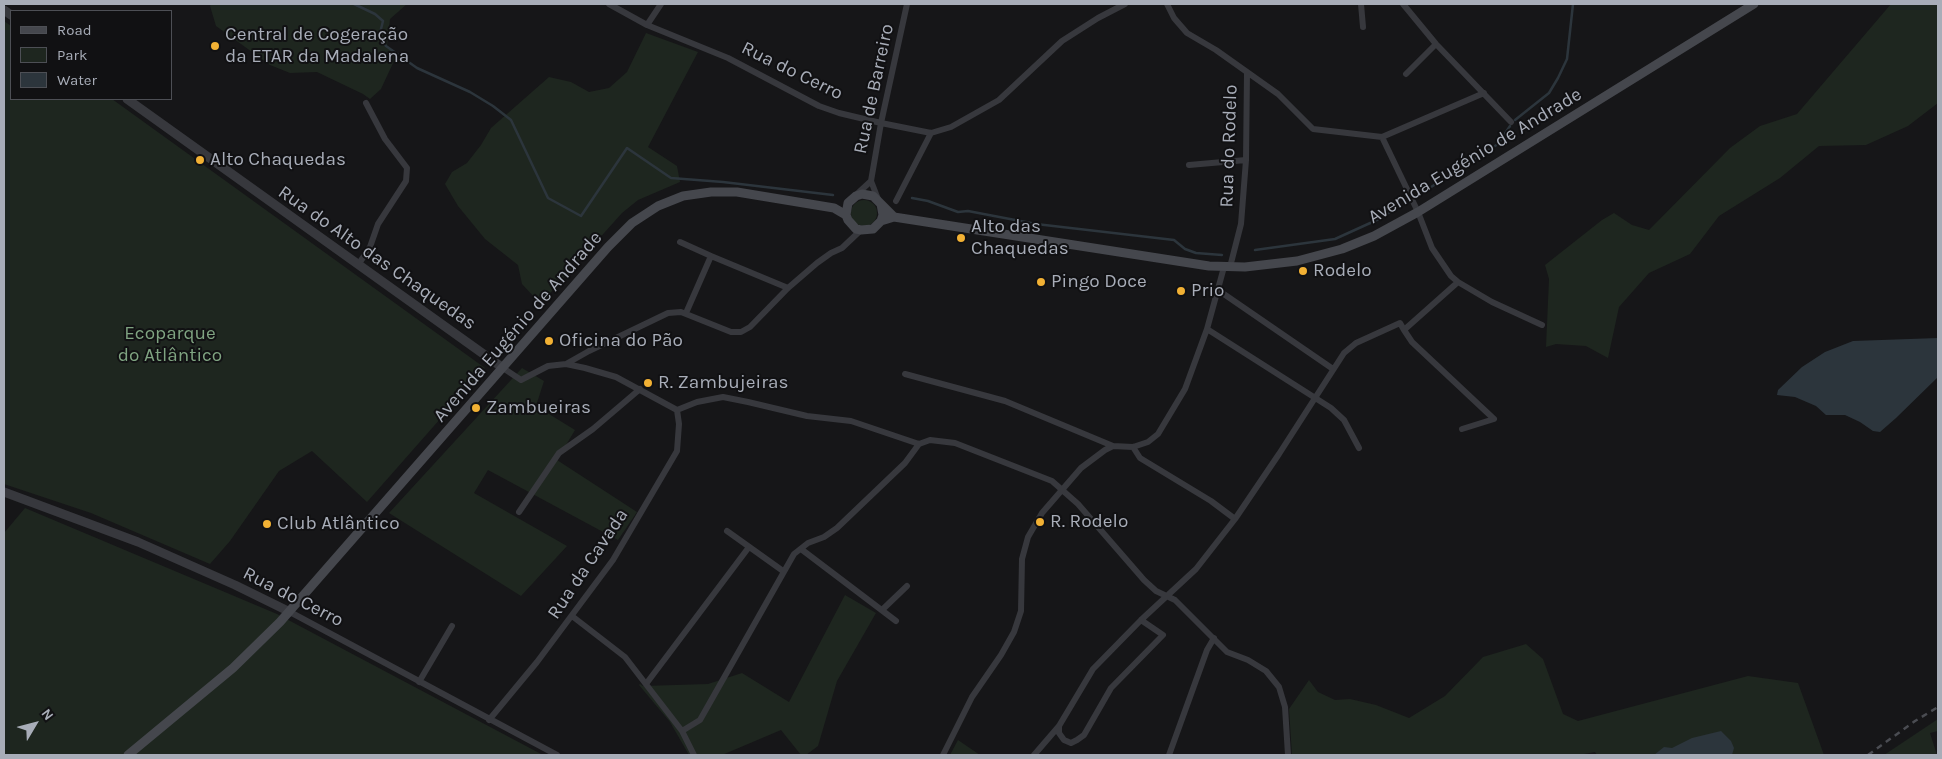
<!DOCTYPE html>
<html>
<head>
<meta charset="utf-8">
<style>
  body { margin:0 }
  #map { position:relative; width:1942px; height:759px; overflow:hidden; background:#161618; font-family:Karla,sans-serif }
  canvas { display:block }
  .frame { position:absolute; inset:0; border:5px solid #a8adb8; pointer-events:none }
  .legend { position:absolute; left:10px; top:10px; width:162px; height:90px; box-sizing:border-box; background:#111113; border:1px solid #4d4f55; margin:0; padding:6px 9px; list-style:none; font-size:15px; color:#a8adb8 }
  .legend li { display:flex; align-items:center; gap:10px; height:25px }
  .legend b { width:25px; border:1px solid #4d4f55 }
  .north { position:absolute; left:10px; top:699px; width:50px; height:50px; -webkit-text-stroke:4px #111113; paint-order:stroke; rotate:53deg; font-size:14px; font-weight:700; line-height:20px; text-align:center; color:#a8adb8 }
  .north::after { content:''; display:block; margin:auto; width:18px; height:22px; background:#a8adb8; clip-path:polygon(50% 0,100% 100%,50% 72%,0 100%) }
</style>
</head>
<body>
<div id="map">
<canvas width="1942" height="759"></canvas>
<div class="frame"></div>
<ul class="legend">
<li><b style="height:6px;background:#45474d"></b>Road</li>
<li><b style="height:14px;background:#1e261f"></b>Park</li>
<li><b style="height:14px;background:#2c353c"></b>Water</li>
</ul>
<div class="north">N</div>
</div>
<script>
const ctx = document.querySelector('canvas').getContext('2d');
ctx.lineJoin = 'round';
function fillPath(path, color) { ctx.fillStyle = color; ctx.fill(path, 'evenodd'); }
const toPath = rows => new Path2D(rows.map(r => 'M' + r).join(''));
function trace(path, color, width, dash) { ctx.strokeStyle = color; ctx.lineWidth = width; ctx.lineCap = dash ? 'butt' : 'round'; ctx.setLineDash(dash || []); ctx.stroke(path); }
function write(font, color, halo, rows, align = 'center') {
  ctx.font = font + ' Karla,sans-serif'; ctx.lineWidth = 4; ctx.setLineDash([]); ctx.textBaseline = 'middle'; ctx.strokeStyle = halo; ctx.fillStyle = color; for (const [text, x, y, turn = 0] of rows) {
    ctx.save(); ctx.translate(x, y); ctx.rotate((+turn || 0) * Math.PI / 180); ctx.textAlign = isNaN(turn) ? turn : align; if (halo) ctx.strokeText(text, 0, 0); ctx.fillText(text, 0, 0); ctx.restore();
  }
}
fillPath(toPath([
  [211,4,407,4,390,19,387,46,395,51,394,61,381,89,370,99,363,94,317,72,290,73,270,65,216,26,210,6],
  [1891,4,1938,4,1938,103,1908,126,1866,145,1819,146,1780,178,1719,216,1690,254,1649,273,1619,307,1608,358,1586,346,1556,344,1546,347,1549,279,1545,265,1602,220,1614,213,1632,225,1649,230,1730,148,1760,126,1797,114],
  [4,21,11,26,11,99,112,99,485,368,367,502,312,451,279,471,230,541,210,564,91,513,4,484],
  [646,33,698,52,648,147,677,166,680,182,638,200,622,213,544,300,535,298,522,284,518,265,485,239,458,206,445,184,452,172,467,163,481,145,491,128,549,77,571,82,589,92,609,88,627,72],
  '851 213a13 13 0 1 1 26 0a13 13 0 1 1-26 0Z',
  [522,368,544,381,536,406,575,430,557,460,637,512,618,540,488,470,474,493,567,546,521,596,389,513],
  [25,508,277,614,543,755,4,755,4,533],
  [845,595,876,613,837,681,818,746,806,755,801,755,781,730,722,755,689,755,670,722,639,685,640,684,643,686,708,684,742,673,789,702],
  [1526,644,1543,659,1563,714,1578,721,1748,676,1798,683,1824,755,1597,755,1595,752,1579,755,1292,755,1289,709,1309,680,1318,692,1335,700,1350,699,1376,705,1409,718,1445,696,1483,657],
  [1938,719,1938,731,1930,733,1937,755,1884,755],
  [958,740,980,755,950,755]
]), '#1e261f');
fillPath(toPath([
  [1938,338,1938,377,1896,418,1880,432,1873,431,1860,422,1845,415,1826,415,1816,406,1795,397,1777,395,1778,390,1802,367,1825,352,1853,341],
  [1721,731,1731,741,1734,748,1732,755,1654,755,1664,747,1672,748,1692,738]
]), '#2c353c');
trace(toPath([
  [354,4,375,14,383,21,379,37,386,46,417,68,470,92,493,106,511,120,548,198,581,216,627,148,671,178,723,182,833,195],
  [1515,120,1549,93,1558,78,1567,59,1573,4],
  [1428,189,1498,144,1510,126],
  [912,198,928,201,958,212,968,211,1036,224,1174,240,1185,249,1196,253,1222,255],
  [1255,250,1335,239,1379,219,1401,205]
]), '#2c353c', 2.5);
trace(toPath([
  [609,4,647,25,728,58,819,106,839,113,881,123,931,133,951,127,999,100,1062,41,1098,18,1125,4],
  [1167,4,1174,18,1187,33,1216,50,1278,94,1313,129,1382,137,1484,93],
  [1361,4,1363,27],
  [1403,4,1436,44,1511,122],
  [647,25,661,4],
  [1406,74,1436,44],
  [1382,137,1418,212,1432,248,1451,276,1458,282,1404,330,1412,342,1494,419,1462,429],
  [1189,165,1246,160],
  [857,194,871,181],
  [878,199,871,181,881,123,907,4],
  [896,201,931,133],
  [680,242,711,256],
  [358,265,370,247,378,224,406,181,407,168,385,139,366,103],
  [1230,267,1241,224,1246,160,1247,73],
  [1458,282,1492,302,1542,325],
  [1218,290,1333,369],
  [686,313,711,256,788,288],
  [1207,329,1331,408,1344,420,1359,448],
  [566,364,589,351,668,313,681,312,731,332,741,332,750,327,788,288,817,263,831,253,842,248,861,230],
  [503,368,521,380,548,366,566,364,585,368,616,377,677,410],
  [905,374,1005,401,1113,446],
  [677,410,697,402,723,397,748,402,807,416,851,421,919,444,930,440,955,443,1052,481,1078,504,1144,580,1156,591,1175,600,1227,652,1248,660,1266,671,1279,687,1285,707,1288,755],
  [1133,447,1140,458,1211,501,1235,519],
  [519,512,559,453,593,429,640,389],
  [727,531,783,571],
  [801,549,896,621],
  [882,610,907,586],
  [290,612,557,755],
  [572,616,625,657,682,731,694,755],
  [419,682,452,626],
  [646,684,749,547],
  [489,720,537,662,613,560,677,451,679,424,677,410],
  [1059,726,1059,733,1064,740,1071,743,1077,740,1084,735,1111,688,1163,635,1141,620],
  [682,731,700,720,794,554,808,543,824,537,837,528,905,463,919,444],
  [943,755,972,697,1001,655,1014,632,1021,611,1022,559,1028,537,1042,513,1081,468,1105,450,1113,446,1133,447,1148,442,1158,434,1185,389,1207,329,1224,267],
  [1034,755,1059,726,1093,669,1141,620,1196,569,1235,519,1279,454,1344,353,1356,343,1400,323,1404,330],
  [1169,755,1207,650,1214,638]
]), '#37383d', 6);
trace(toPath([
  [4,10,11,15],
  [127,99,503,368],
  [4,492,138,542,235,585,290,612]
]), '#37383d', 9);
trace(toPath([
  [881,204,883,215,881,221,873,229,861,230,856,229,848,220,846,215,848,203,856,196,862,194,873,196,894,217],
  [881,221,894,217,1209,266,1245,267,1297,261,1342,249,1374,236,1418,212,1754,4],
  [128,755,233,668,280,622,608,247,632,223,658,206,683,196,711,192,737,192,834,208,846,215]
]), '#45474d', 9);
trace(toPath([
  [1868,755,1915,721,1938,707]
]), '#4a4c52', 2.5, [6, 5]);
for (const [x, y, r, color] of [
  [215,46,5,"#f2b134"],
  [200,160,5,"#f2b134"],
  [961,238,5,"#f2b134"],
  [1303,271,5,"#f2b134"],
  [1041,282,5,"#f2b134"],
  [1181,291,5,"#f2b134"],
  [549,341,5,"#f2b134"],
  [648,383,5,"#f2b134"],
  [476,408,5,"#f2b134"],
  [1040,522,5,"#f2b134"],
  [267,524,5,"#f2b134"]
]) { const dot = new Path2D(); dot.arc(x, y, r, 0, 2 * Math.PI); ctx.fillStyle = color; ctx.fill(dot); trace(dot, '#111113', 2); }
write('19px', '#a8adb8', '#111113', [
  ["Central de Cogeração",225,35],
  ["da ETAR da Madalena",225,57],
  ["Alto Chaquedas",210,160],
  ["Alto das",971,227],
  ["Chaquedas",971,249],
  ["Rodelo",1313,271],
  ["Pingo Doce",1051,282],
  ["Prio",1191,291],
  ["Oficina do Pão",559,341],
  ["R. Zambujeiras",658,383],
  ["Zambueiras",486,408],
  ["R. Rodelo",1050,522],
  ["Club Atlântico",277,524]
], 'left');
write('19px', '#a8adb8', '#111113', [
  ["Rua do Cerro",792,71,26],
  ["Rua de Barreiro",874,89,-78],
  ["Rua do Rodelo",1229,146,-88],
  ["Avenida Eugénio de Andrade",1475,156,-31],
  ["Rua do Alto das Chaquedas",377,258,35],
  ["Avenida Eugénio de Andrade",518,327,-49],
  ["Rua da Cavada",588,564,-56],
  ["Rua do Cerro",293,597,27]
]);
write('19px', '#7fa381', '#111113', [
  ["Ecoparque",170,334],
  ["do Atlântico",170,356]
]);
</script>
</body>
</html>
